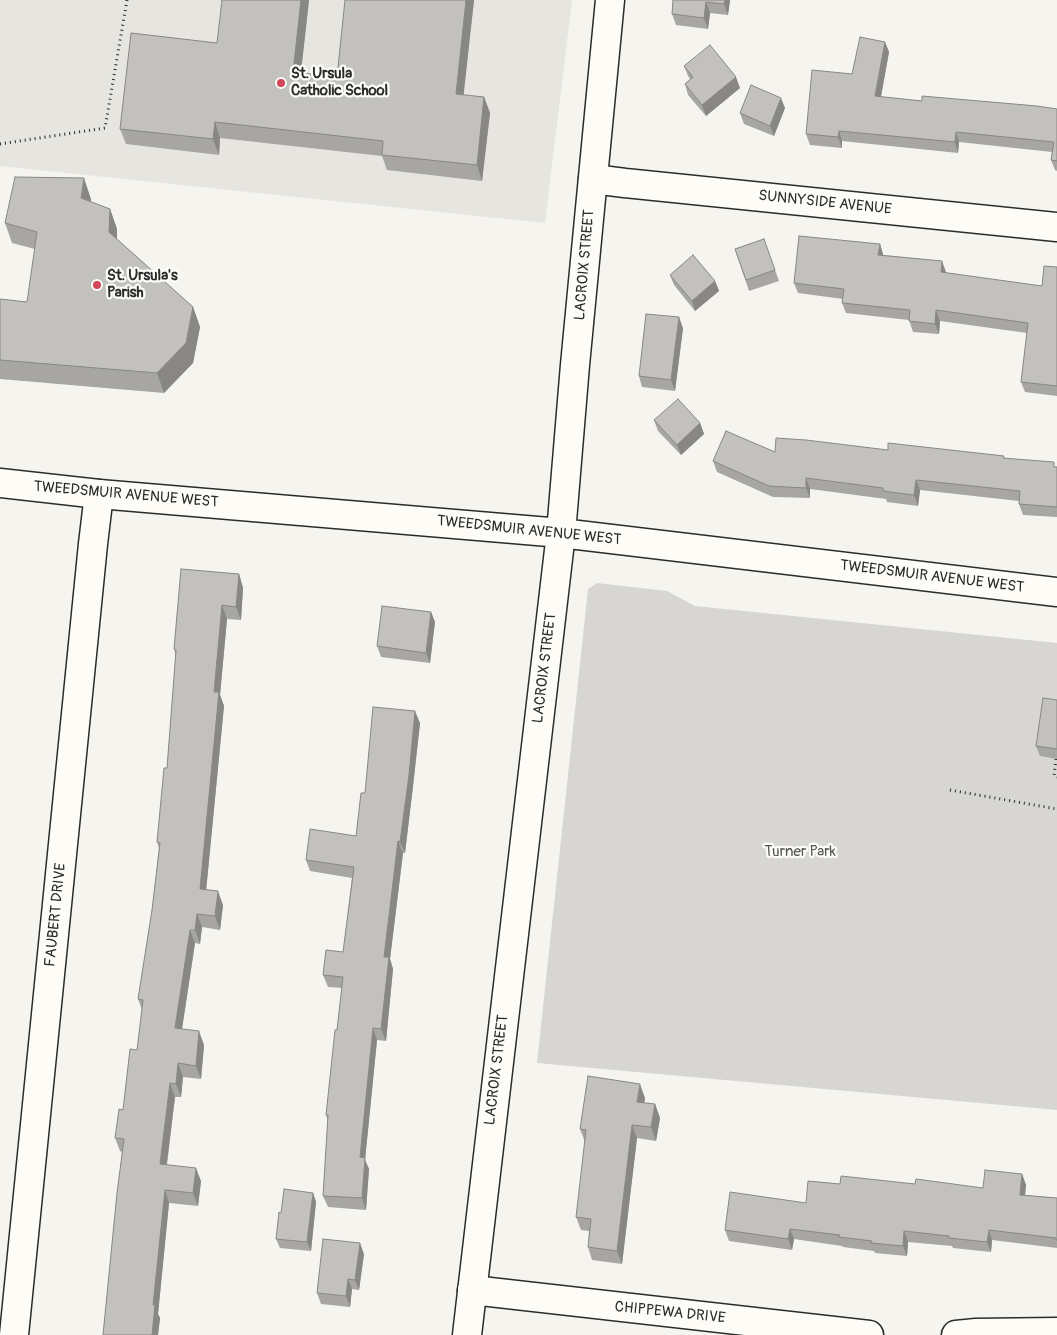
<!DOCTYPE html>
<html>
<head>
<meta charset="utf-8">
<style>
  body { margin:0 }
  canvas { display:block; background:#f5f4ef }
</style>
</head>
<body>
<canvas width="1057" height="1335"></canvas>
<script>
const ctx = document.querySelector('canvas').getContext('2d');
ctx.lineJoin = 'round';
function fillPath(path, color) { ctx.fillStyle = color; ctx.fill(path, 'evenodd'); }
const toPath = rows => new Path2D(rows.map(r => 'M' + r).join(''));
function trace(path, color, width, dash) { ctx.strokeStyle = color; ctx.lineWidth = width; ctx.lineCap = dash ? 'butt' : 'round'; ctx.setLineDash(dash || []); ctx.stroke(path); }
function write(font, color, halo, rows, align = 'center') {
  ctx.font = font + ' Pangolin,sans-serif'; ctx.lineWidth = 4.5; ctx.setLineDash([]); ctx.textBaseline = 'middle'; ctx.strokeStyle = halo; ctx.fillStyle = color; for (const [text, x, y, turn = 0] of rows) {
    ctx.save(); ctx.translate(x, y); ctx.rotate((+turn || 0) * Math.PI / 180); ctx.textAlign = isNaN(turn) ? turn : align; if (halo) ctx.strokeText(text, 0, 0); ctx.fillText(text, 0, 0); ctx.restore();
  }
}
fillPath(toPath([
  [0,0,572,0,545,223,0,166]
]), '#e6e5e0');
fillPath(toPath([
  [597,583,667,591,695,606,1057,643,1057,1110,537,1063,588,589]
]), '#d7d6d2');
const street = toPath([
  [593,179,625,183,1057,227],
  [472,1290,869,1335],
  [14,1335,93,544,99,494],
  [956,1335,976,1333,1057,1332]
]);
const secondary = toPath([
  [0,483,99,494,561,533,1057,592],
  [467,1335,561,533,575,365,610,0]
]);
trace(street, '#2b2b2b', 31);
trace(secondary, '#2b2b2b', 31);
trace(toPath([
  [0,144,105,128,127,0],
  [1056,759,1054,776,1057,777],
  [950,790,1057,809]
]), '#2b2b2b', 3, [1, 4]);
trace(street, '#fdfcf7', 28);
trace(secondary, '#fdfcf7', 28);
fillPath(toPath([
  [309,0,301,73,337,77,345,0,474,0,463,95,484,97,490,113,482,181,387,170,382,156,220,138,219,155,126,144,120,129,217,43],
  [673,0,730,0,728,15,710,13,708,29,676,25,672,14],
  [885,42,889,52,881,97,922,101,1057,109,1057,171,1055,170,1051,160,1052,152,959,142,958,153,842,141,842,148,810,145,806,134,852,74],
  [684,66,740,88,706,116,688,95,685,84,690,79,688,76],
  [785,108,774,136,744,124,740,113],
  [91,199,91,202,110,209,117,229,117,239,193,307,200,327,193,363,164,393,0,379,0,299,27,302,35,249,12,243,5,223],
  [764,239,779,281,749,291,735,249],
  [880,244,883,255,942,261,945,273,1042,286,1057,267,1057,396,1025,392,1021,382,1027,333,940,321,939,334,913,332,909,320,846,313,842,303,843,299,798,293,794,283],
  [670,275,715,281,719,291,695,311,674,285],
  [683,328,675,391,642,387,639,376],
  [654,420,700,423,704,434,681,455,658,431],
  [888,450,1004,456,1004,458,1057,467,1057,517,1023,515,1019,504,1019,501,920,490,918,506,887,502,886,499,810,489,810,498,773,497,717,472,713,461,775,452],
  [239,574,243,588,241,620,227,619,220,695,224,706,206,890,223,905,220,930,202,927,200,944,195,943,182,1029,204,1045,201,1079,183,1077,181,1097,175,1097,167,1165,201,1181,198,1206,169,1203,158,1314,160,1318,158,1335,103,1335,122,1152,120,1151,115,1138,123,1110,137,1050,142,1010,138,999,152,910,159,848,157,842,167,768,176,655,174,649],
  [431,612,435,622,430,663,381,657,377,646],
  [1057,700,1057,759,1040,756,1036,746],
  [420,723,413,786,405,853,403,853,390,959,393,969,386,1041,377,1040,365,1160,369,1169,366,1210,328,1207,323,1196,328,1121,326,1115,337,1030,342,988,328,987,323,975,343,952,352,878,310,871,306,860,356,836,365,793],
  [645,1098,644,1103,655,1104,660,1118,656,1141,637,1138,622,1264,592,1260,588,1247,589,1231,581,1230,576,1217,585,1142,580,1129],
  [1022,1174,1026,1185,1025,1195,1057,1198,1057,1248,992,1240,991,1252,953,1248,952,1246,908,1242,907,1256,875,1253,874,1251,843,1247,842,1246,794,1239,792,1250,729,1241,725,1230,806,1203,840,1184,915,1184,983,1188],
  [313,1193,316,1202,311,1251,280,1248,276,1239,281,1213],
  [364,1254,359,1290,352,1289,350,1307,321,1304,317,1293]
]), '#a7a6a3');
fillPath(toPath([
  [301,0,309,0,299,88,293,72],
  [466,0,474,0,462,110,456,94],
  [725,0,730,0,728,15,724,4],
  [706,2,710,13,708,29,704,18],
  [885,42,889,52,879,107,875,96],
  [736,77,740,88,706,116,702,105],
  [484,97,490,113,482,181,477,165],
  [781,98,785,108,774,136,770,126],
  [215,122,220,138,219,155,213,139],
  [839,131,842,141,842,148,838,137],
  [956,132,959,142,958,153,955,142],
  [84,178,91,199,88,218,81,198],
  [110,209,117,229,117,252,109,232],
  [880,244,883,254,882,265,878,255],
  [942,261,946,272,944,283,941,272],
  [715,281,719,291,695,311,692,301],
  [193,307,200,327,193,363,164,393,157,373],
  [936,310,940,321,939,334,935,324],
  [679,317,683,328,675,391,671,380],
  [700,423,704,434,681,455,677,445],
  [806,478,810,489,810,498,806,488],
  [916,480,920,490,918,506,914,495],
  [239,574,243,588,241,620,236,607],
  [222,605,227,619,220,695,224,706,205,902,200,889,214,692],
  [431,612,435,622,430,663,426,653],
  [415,711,420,723,413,786,405,853,400,842],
  [398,841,403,853,390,959,393,969,386,1041,381,1029,384,957],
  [218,891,223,905,220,930,215,916],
  [197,914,202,927,200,944,195,930],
  [190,930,195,943,180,1042,175,1028],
  [373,1028,377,1040,365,1160,369,1169,366,1210,362,1198,360,1157],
  [199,1031,204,1045,201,1079,196,1066],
  [178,1063,183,1077,181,1097,176,1084],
  [170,1083,175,1097,165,1177,160,1164],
  [640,1084,645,1098,642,1115,637,1102],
  [655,1104,660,1118,656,1141,651,1127],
  [632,1125,637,1138,622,1264,617,1251],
  [196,1168,201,1181,198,1206,193,1193],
  [1022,1174,1026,1185,1024,1205,1020,1195],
  [165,1190,169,1203,158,1314,160,1318,158,1335,152,1335,153,1305],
  [313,1193,316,1202,311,1251,307,1242],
  [790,1229,794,1239,792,1250,788,1239],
  [989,1230,992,1240,991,1252,987,1242],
  [904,1231,908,1242,907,1256,903,1246],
  [360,1243,364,1254,359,1290,355,1280],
  [348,1279,352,1289,350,1307,346,1296]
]), '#888785');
const building = toPath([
  [222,0,301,0,293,72,337,77,345,0,466,0,456,94,484,97,477,165,382,155,383,141,215,122,213,139,120,129,131,33,217,43,222,0],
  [673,0,725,0,724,4,706,2,704,18,672,14,673,0],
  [860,37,885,42,875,96,922,101,922,96,1037,106,1057,109,1057,161,1051,160,1054,142,956,132,955,142,839,131,838,137,806,134,812,70,852,74,860,37],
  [710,45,736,77,702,105,685,84,693,77,684,66,710,45],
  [751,85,781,98,770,126,740,113,751,85],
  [15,177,84,178,81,198,110,209,109,232,193,307,186,343,157,373,0,360,0,299,27,302,37,232,5,223,15,177],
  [799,236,880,244,878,255,942,261,941,272,1042,286,1044,266,1057,267,1057,386,1021,382,1028,323,936,310,935,324,909,321,910,310,842,303,844,289,794,283,799,236],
  [764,239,775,270,746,280,735,249,764,239],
  [693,255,715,281,692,301,670,275,693,255],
  [646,314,679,317,671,380,639,376,646,314],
  [678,399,700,423,677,445,654,420,678,399],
  [726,431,775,452,776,438,806,440,888,450,888,443,1004,456,1003,458,1054,462,1054,467,1057,467,1057,507,1019,504,1020,491,916,480,914,495,883,491,883,488,806,478,806,488,769,486,713,461,726,431],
  [181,569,239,574,236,607,222,605,214,692,219,692,200,889,218,891,215,916,197,914,195,930,190,930,175,1028,199,1031,196,1066,178,1063,176,1084,170,1083,160,1164,196,1168,193,1193,165,1190,153,1305,155,1305,152,1335,103,1335,117,1193,124,1139,115,1138,119,1109,123,1110,130,1049,137,1050,143,1000,138,999,152,910,160,843,157,842,164,768,167,768,176,650,174,649,181,569],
  [382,606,431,612,426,653,377,646,382,606],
  [1043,698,1057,700,1057,749,1036,746,1043,698],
  [373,707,415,711,409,775,400,842,398,841,384,957,389,957,381,1029,373,1028,360,1157,365,1158,362,1198,323,1196,328,1115,326,1115,335,1030,337,1030,343,977,323,975,326,950,343,952,354,867,306,860,310,829,356,836,361,793,365,793,373,707],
  [588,1076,640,1084,637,1102,655,1104,651,1127,632,1125,617,1251,588,1247,591,1219,576,1217,586,1130,580,1129,588,1076],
  [985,1170,1022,1174,1020,1195,1057,1198,1057,1240,1056,1240,1056,1238,989,1230,987,1242,949,1238,949,1236,904,1231,903,1246,871,1243,872,1241,839,1237,840,1235,790,1229,788,1239,725,1230,730,1192,806,1203,808,1181,840,1184,841,1176,915,1184,916,1179,983,1188,985,1170],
  [284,1189,313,1193,307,1242,276,1239,279,1212,281,1213,284,1189],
  [323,1239,360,1243,355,1280,348,1279,346,1296,317,1293,323,1239]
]);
fillPath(building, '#c2c1be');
trace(building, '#888785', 1);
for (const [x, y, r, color] of [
  [281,83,5,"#d1495b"],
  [97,285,5,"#d1495b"]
]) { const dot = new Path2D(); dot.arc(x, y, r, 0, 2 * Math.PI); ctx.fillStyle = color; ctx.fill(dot); trace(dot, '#fdfcf7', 2); }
write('bold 15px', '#2b2b2b', '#fdfcf7', [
  ["St. Ursula",291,74],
  ["Catholic School",291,91],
  ["St. Ursula's",107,276],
  ["Parish",107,293]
], 'left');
write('15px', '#2b2b2b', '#fdfcf7', [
  ["SUNNYSIDE AVENUE",825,203,6],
  ["LACROIX STREET",585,265,-85],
  ["TWEEDSMUIR AVENUE WEST",126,495,5],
  ["TWEEDSMUIR AVENUE WEST",529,531,6],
  ["TWEEDSMUIR AVENUE WEST",932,577,7],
  ["LACROIX STREET",545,668,-83],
  ["FAUBERT DRIVE",56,915,-84],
  ["LACROIX STREET",497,1070,-83],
  ["CHIPPEWA DRIVE",670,1313,6]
]);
write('15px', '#565655', '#fdfcf7', [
  ["Turner Park",800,852]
]);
</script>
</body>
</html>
